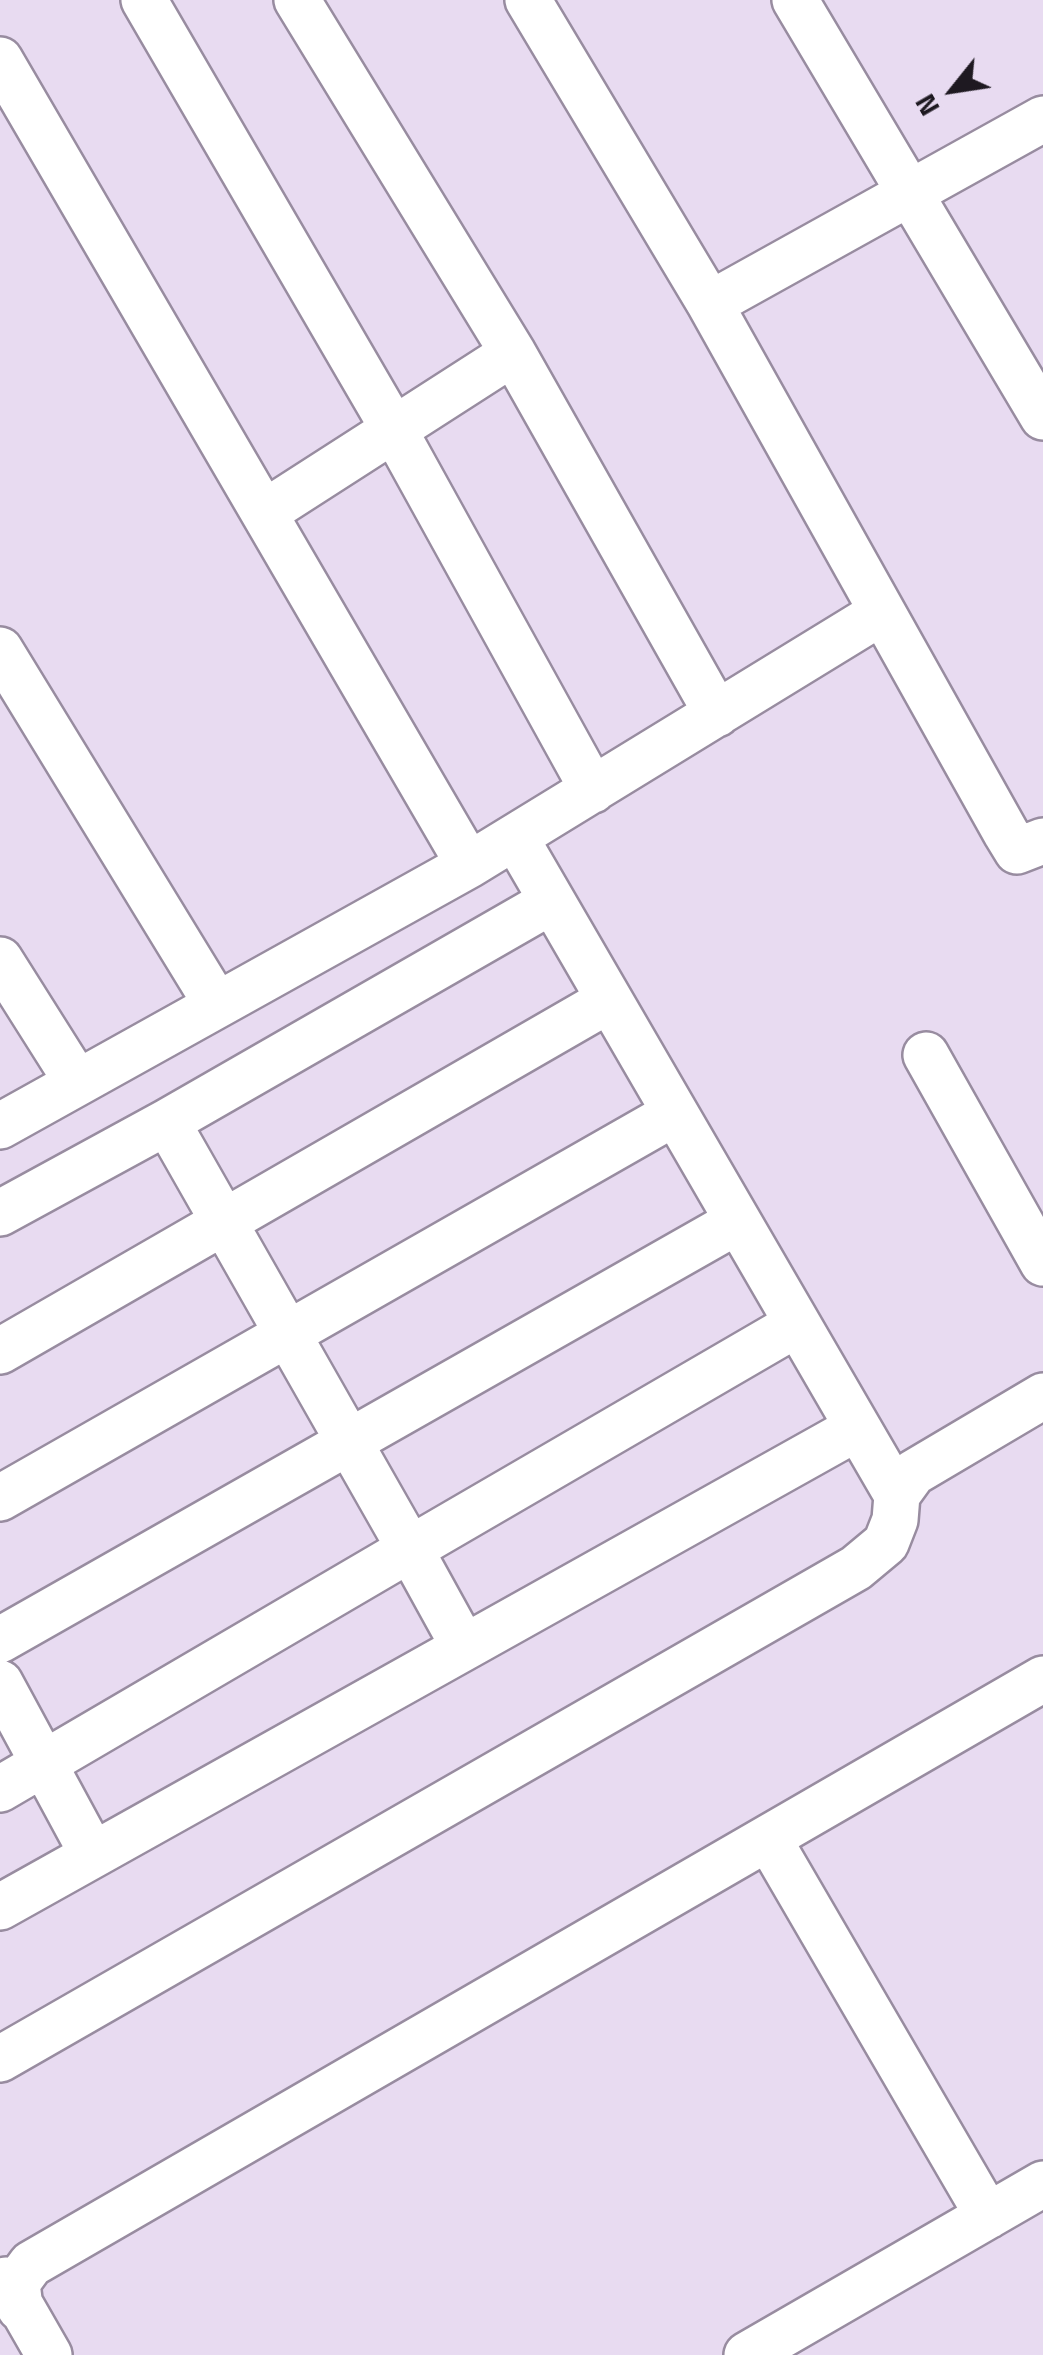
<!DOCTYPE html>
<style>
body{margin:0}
#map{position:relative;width:1043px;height:2355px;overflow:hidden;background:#e8dbf1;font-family:"Titillium Web",sans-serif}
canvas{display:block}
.north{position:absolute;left:903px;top:40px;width:100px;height:100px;-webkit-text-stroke:8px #e8dbf1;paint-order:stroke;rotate:240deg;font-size:28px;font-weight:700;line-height:40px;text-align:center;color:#1e1921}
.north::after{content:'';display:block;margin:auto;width:35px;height:45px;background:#1e1921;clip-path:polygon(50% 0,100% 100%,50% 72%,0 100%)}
</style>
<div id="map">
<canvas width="1043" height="2355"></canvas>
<div class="north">N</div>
</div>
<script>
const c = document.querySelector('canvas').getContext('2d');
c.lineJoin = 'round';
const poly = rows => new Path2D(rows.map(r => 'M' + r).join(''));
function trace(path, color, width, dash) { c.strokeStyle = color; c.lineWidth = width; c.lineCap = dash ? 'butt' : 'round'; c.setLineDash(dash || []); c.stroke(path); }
const minor = poly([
 [144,0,393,428,593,790],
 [297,0,513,353,717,714],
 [528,0,710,304,1006,833,1017,851,1043,841],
 [795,0,1043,417],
 [0,60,469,865],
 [710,304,1043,119],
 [264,513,513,353],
 [0,650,217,1005],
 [515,837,897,1495],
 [0,960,77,1082],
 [926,1055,1043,1263],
 [0,1126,469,865,882,612],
 [0,1213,167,1122],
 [0,1351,609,1000],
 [0,1498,675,1113],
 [0,1640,738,1221],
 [464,1647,410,1549,797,1324],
 [0,1683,93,1855],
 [0,1789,410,1549,167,1122,552,901],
 [768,1838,988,2216],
 [0,1907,857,1428],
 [0,2059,856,1568,886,1543,895,1520,897,1495,913,1473,1043,1396],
 [6,2280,49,2355],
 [20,2308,17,2283,31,2264,1043,1679],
 [747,2355,1043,2184]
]);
trace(minor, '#988ca0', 50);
trace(minor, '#fff', 45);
</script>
